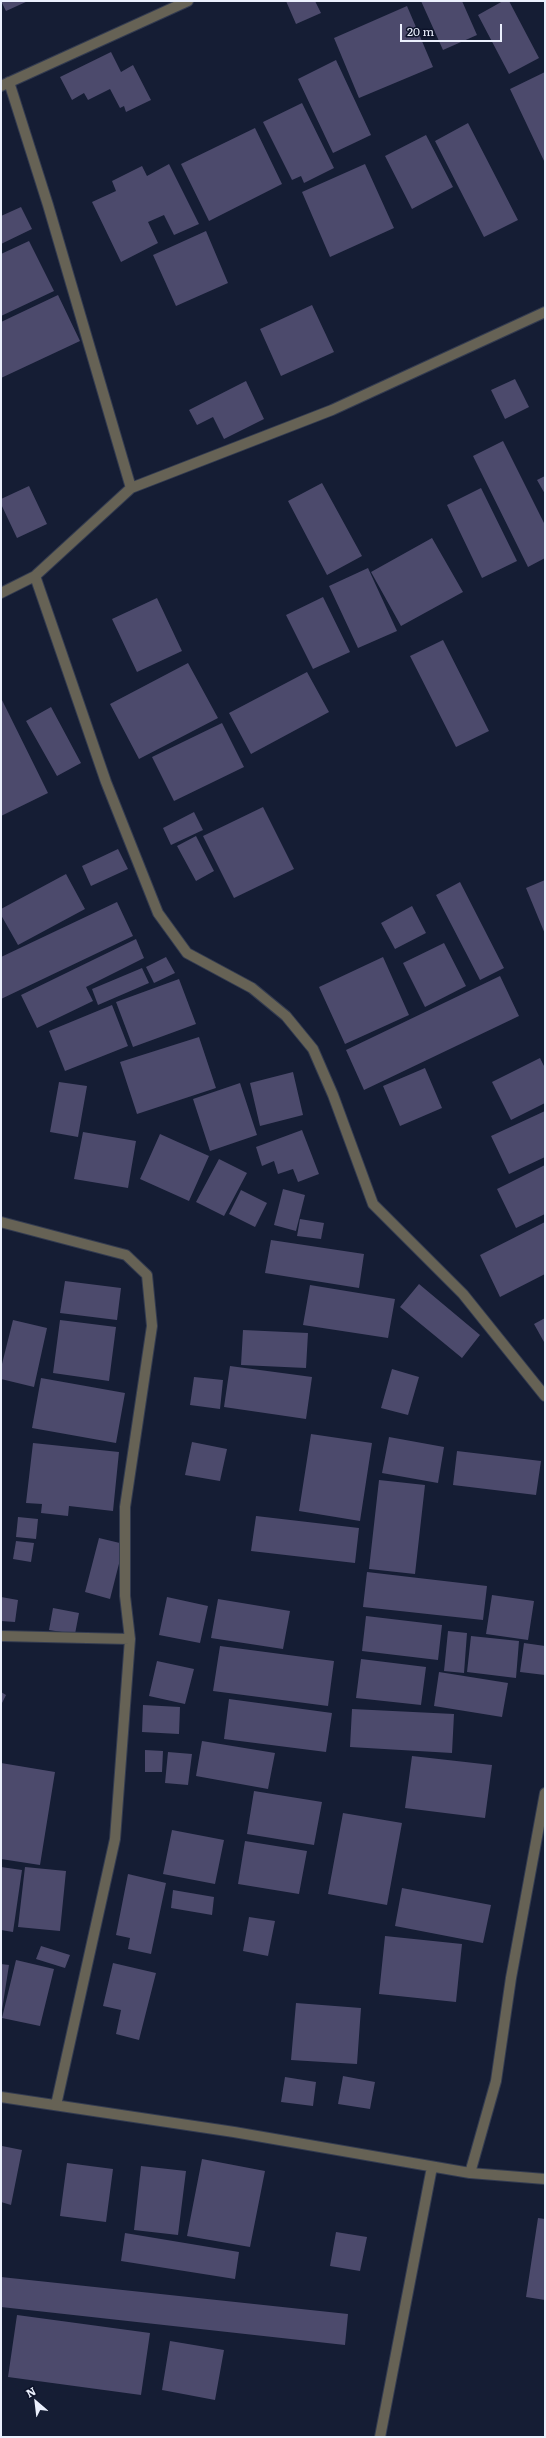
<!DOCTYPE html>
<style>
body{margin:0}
#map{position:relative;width:546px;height:2438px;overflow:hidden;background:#151d34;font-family:Literata,serif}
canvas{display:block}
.frame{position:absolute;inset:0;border:2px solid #ebf0fd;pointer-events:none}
.north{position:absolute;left:16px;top:2382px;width:40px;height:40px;-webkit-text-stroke:3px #0d132a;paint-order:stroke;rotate:332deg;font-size:11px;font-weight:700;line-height:16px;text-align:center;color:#ebf0fd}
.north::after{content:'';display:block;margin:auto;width:14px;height:18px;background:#ebf0fd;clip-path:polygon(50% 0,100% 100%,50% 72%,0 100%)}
.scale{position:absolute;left:400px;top:24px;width:102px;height:18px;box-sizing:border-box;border:2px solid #ebf0fd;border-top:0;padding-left:5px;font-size:12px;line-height:14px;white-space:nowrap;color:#ebf0fd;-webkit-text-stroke:3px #0d132a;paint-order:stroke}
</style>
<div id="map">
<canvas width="546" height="2438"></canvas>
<div class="frame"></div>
<div class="north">N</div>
<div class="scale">20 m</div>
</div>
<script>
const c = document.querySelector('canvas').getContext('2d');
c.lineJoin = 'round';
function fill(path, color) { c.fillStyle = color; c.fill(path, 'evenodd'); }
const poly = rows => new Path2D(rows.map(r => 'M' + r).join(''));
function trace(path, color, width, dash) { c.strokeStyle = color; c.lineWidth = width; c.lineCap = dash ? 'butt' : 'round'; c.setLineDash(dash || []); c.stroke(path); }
fill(poly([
 [1,1,28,1,6,11],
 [286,1,315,1,321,13,296,24],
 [421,1,462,1,477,35,443,50],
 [503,1,509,1,539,58,509,74,478,15],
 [407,6,433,67,359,98,334,38],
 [111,52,121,72,133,65,151,100,126,112,124,106,120,108,110,89,88,100,84,93,72,100,60,77],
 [336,60,371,135,333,153,298,79],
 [545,72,545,163,510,89],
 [302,103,334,168,304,183,301,176,292,180,263,122],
 [468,123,518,220,484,237,435,141],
 [255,128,282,184,209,221,181,164],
 [426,135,453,187,412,209,385,156],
 [169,164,199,224,174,235,164,215,148,222,158,243,121,262,92,202,116,191,112,181,142,166,147,176],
 [365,164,394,228,330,257,302,192],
 [21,207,32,229,1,244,1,216],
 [206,231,228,283,176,306,153,255],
 [29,241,54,291,1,316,1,254],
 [58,295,80,341,1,378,1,322],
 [312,305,334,352,281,376,260,329],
 [515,379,529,407,505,419,491,390],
 [246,381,264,419,224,439,213,417,197,425,189,410],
 [503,441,545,525,545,558,528,567,473,456],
 [545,476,545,494,537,480],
 [322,483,362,556,327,575,288,501],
 [29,486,47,524,17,538,1,504,1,499],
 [481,488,517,561,482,578,447,505],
 [432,538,463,592,401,626,371,572],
 [368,568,397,631,358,648,329,586],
 [323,597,350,652,313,669,286,615],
 [157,598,182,651,137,672,112,619],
 [443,640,489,731,456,747,410,656],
 [188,663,218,718,139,759,110,704],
 [307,672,329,712,251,754,229,713],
 [1,698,48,793,1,816],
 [51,707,81,763,57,776,26,721],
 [222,723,244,767,174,801,152,757],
 [263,807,294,869,234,898,203,836],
 [194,812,203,830,171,845,163,828],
 [196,836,214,871,196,881,177,846],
 [118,849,128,869,91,886,82,866],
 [66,874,85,909,18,945,1,915,1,909],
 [545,880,545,934,526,888],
 [460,882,504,968,480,980,436,895],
 [117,902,133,936,1,999,1,957],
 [412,906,426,933,395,949,381,923],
 [136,939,144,958,86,987,93,1001,37,1028,21,995],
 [444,943,466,986,425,1007,403,963],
 [166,957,175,973,154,983,146,967],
 [383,957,409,1015,345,1044,319,987],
 [142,968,149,983,98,1005,92,989],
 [500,976,519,1016,364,1090,346,1050],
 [179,979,196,1024,133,1047,116,1002],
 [112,1005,128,1046,65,1071,49,1031],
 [199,1037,216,1088,137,1114,120,1062],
 [540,1058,545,1068,545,1103,511,1120,492,1082],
 [425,1068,442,1108,400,1126,383,1086],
 [293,1072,303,1115,260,1126,250,1083],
 [59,1082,87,1086,78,1137,50,1132],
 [240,1083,257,1135,210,1151,193,1099],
 [545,1111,545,1157,509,1174,491,1136],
 [302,1130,319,1174,298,1182,293,1169,278,1174,274,1161,262,1166,256,1147],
 [83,1132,136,1141,128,1188,74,1179],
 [160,1134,209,1156,189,1201,140,1179],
 [219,1159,247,1173,224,1216,196,1202],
 [545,1165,545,1214,516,1228,497,1189],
 [283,1189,305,1195,296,1231,274,1225],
 [241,1190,267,1203,255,1227,229,1214],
 [300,1219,324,1223,321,1239,297,1236],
 [545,1222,545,1274,500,1297,480,1255],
 [271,1240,364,1254,359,1288,265,1273],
 [65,1281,121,1288,117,1320,60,1313],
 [419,1284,480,1335,462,1358,400,1307],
 [310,1285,395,1299,388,1338,303,1325],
 [545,1318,545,1342,544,1342,534,1324],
 [13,1320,47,1328,34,1387,1,1379,1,1368],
 [60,1320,116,1327,109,1381,53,1373],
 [243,1330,308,1333,306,1368,241,1365],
 [230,1366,312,1377,306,1419,224,1407],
 [392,1369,419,1377,408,1415,381,1408],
 [194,1377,223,1380,220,1409,190,1405],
 [41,1378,125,1393,116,1443,32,1428],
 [311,1434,372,1443,360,1521,299,1511],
 [389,1437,444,1447,438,1483,382,1473],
 [192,1442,227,1449,220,1481,185,1475],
 [33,1443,119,1452,113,1511,69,1506,68,1516,41,1513,42,1504,26,1503],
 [457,1451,541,1461,536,1495,453,1485],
 [379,1480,425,1485,415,1574,369,1569],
 [256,1516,359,1528,355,1563,251,1551],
 [18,1517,38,1519,36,1539,16,1537],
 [99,1538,124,1544,110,1599,85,1592],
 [16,1541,34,1543,31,1562,13,1559],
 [367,1572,487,1586,483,1620,363,1607],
 [492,1595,534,1601,528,1640,486,1634],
 [1,1597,18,1600,15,1622,1,1621],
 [167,1597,208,1606,200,1643,159,1635],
 [218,1599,290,1611,283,1649,211,1638],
 [53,1608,79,1613,75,1634,49,1630],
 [366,1616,442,1625,438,1660,362,1651],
 [448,1631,467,1633,464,1673,444,1671],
 [471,1636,519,1641,516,1678,467,1672],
 [524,1643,545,1646,545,1675,520,1672],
 [220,1646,334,1661,328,1706,213,1691],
 [361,1659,426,1667,421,1705,356,1698],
 [157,1661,194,1669,185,1704,149,1696],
 [439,1672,508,1683,502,1717,434,1706],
 [1,1692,6,1695,1,1705],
 [229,1699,332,1713,326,1752,224,1739],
 [143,1705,180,1707,179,1734,142,1732],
 [352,1709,454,1714,452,1753,350,1747],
 [202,1741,275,1753,268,1789,196,1776],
 [145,1750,163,1751,162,1772,145,1772],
 [168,1752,192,1754,188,1785,165,1783],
 [412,1756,492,1765,485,1818,405,1808],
 [1,1763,55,1772,40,1865,1,1859],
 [254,1791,322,1802,314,1845,247,1834],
 [343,1813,402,1823,387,1905,328,1894],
 [172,1830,224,1840,215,1884,163,1874],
 [245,1841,307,1851,299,1894,238,1884],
 [1,1867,22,1870,13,1932,1,1930],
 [25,1867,66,1871,60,1931,18,1927],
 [128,1874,166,1883,151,1954,128,1949,130,1938,116,1935],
 [402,1888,491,1905,483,1943,395,1926],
 [173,1890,214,1897,212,1915,171,1908],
 [249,1917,275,1921,268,1956,243,1951],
 [385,1936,462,1944,456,2002,379,1994],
 [41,1946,70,1955,65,1968,36,1959],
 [16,1960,54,1969,40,2026,2,2018],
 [113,1963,156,1973,139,2040,116,2034,121,2010,103,2006],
 [1,1964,9,1965,2,2010,1,2010],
 [296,2003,361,2008,357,2064,291,2060],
 [343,2076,375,2082,370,2109,338,2104],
 [285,2077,316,2082,313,2106,281,2102],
 [2,2146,22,2150,11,2205,1,2202],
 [202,2159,265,2171,250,2247,187,2236],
 [67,2163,113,2169,106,2222,60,2216],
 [141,2166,186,2171,178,2235,134,2230],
 [538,2218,545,2219,545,2300,526,2297],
 [336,2232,367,2237,360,2271,330,2266],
 [125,2233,239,2252,235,2279,121,2261],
 [1,2277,348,2314,345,2345,1,2307],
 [17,2315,150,2333,141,2395,8,2377],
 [170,2341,224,2350,215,2400,162,2390]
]), '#4c4a6c');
const minor = poly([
 [9,82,48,205,131,488],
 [1,86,188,1],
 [35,576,106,782,158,913,187,953,252,988,286,1016,313,1049,333,1095,373,1204,463,1294,545,1396],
 [1,593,35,576,131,488,332,410,545,312],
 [1,1222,126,1255,147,1275,152,1326,125,1507,125,1596,130,1639,115,1839,56,2105],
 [1,1636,130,1639],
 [1,2097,234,2132,470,2173,545,2179],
 [470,2173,496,2081,511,1978,545,1793],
 [380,2437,432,2167]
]);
trace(minor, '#333b50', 12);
trace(minor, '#666255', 10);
</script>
